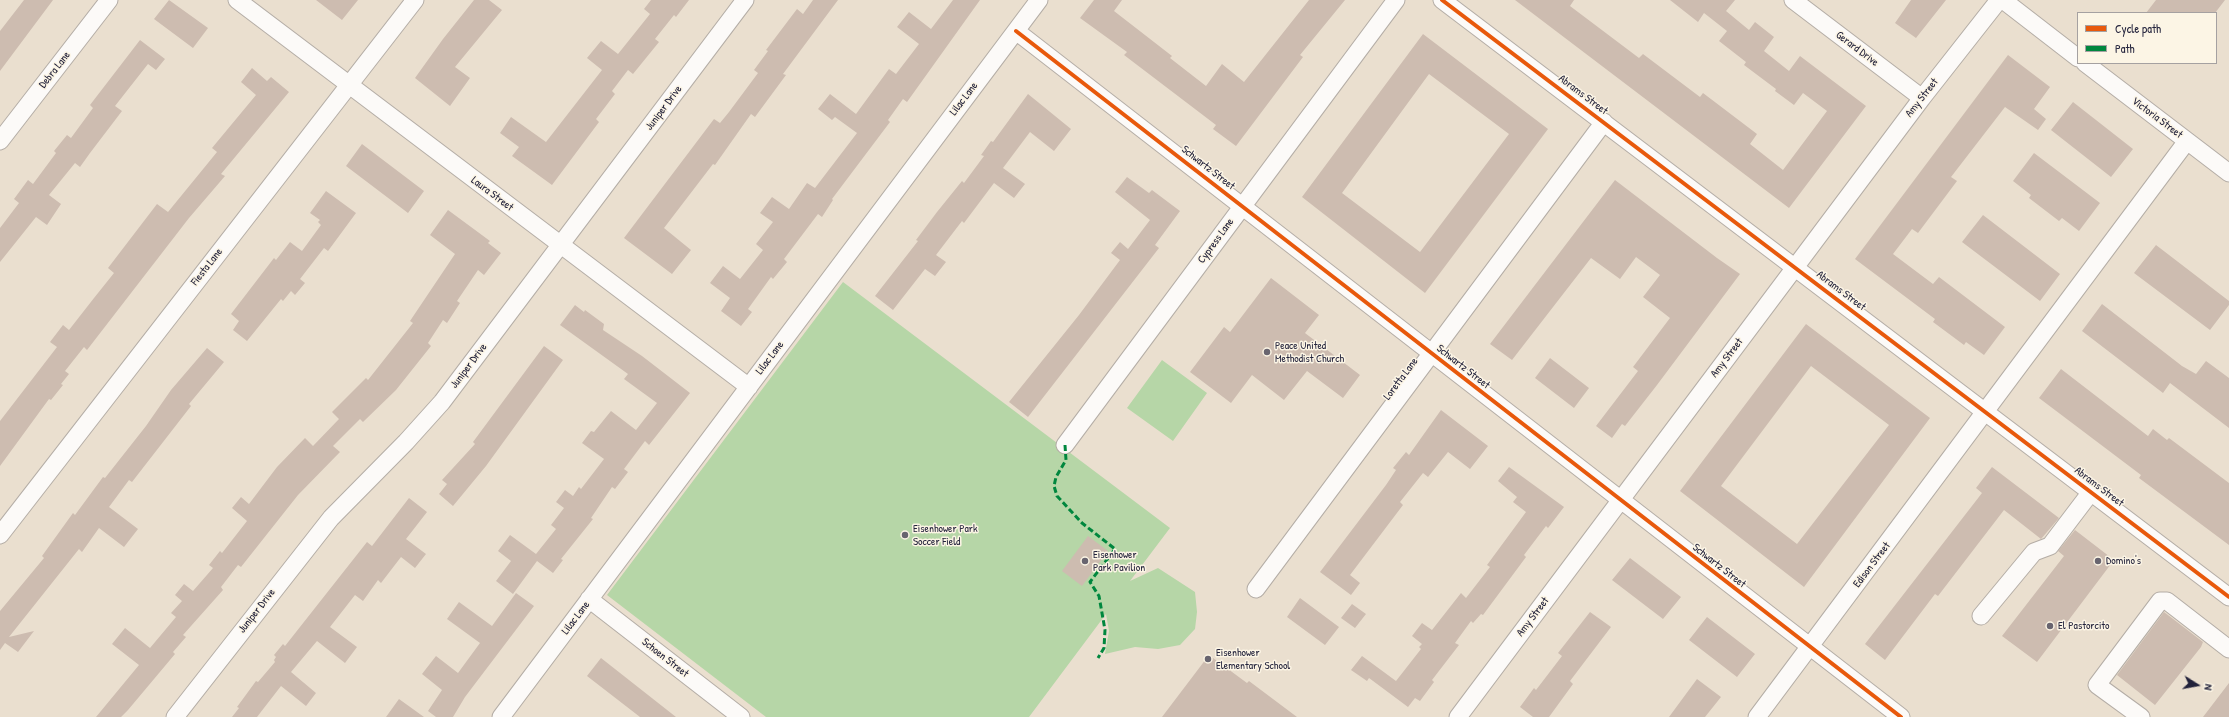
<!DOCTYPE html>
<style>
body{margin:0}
#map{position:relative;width:2229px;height:717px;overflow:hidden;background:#eadfcf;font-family:"Patrick Hand",sans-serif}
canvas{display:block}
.legend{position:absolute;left:2077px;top:12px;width:140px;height:52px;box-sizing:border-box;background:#fcf5e5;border:1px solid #a5a1a1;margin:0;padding:5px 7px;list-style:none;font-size:12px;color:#22223b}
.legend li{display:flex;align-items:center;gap:8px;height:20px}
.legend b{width:20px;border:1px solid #a5a1a1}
.north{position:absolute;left:2177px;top:665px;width:40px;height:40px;-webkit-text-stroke:3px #fcf5e5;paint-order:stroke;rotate:101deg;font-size:11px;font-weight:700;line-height:16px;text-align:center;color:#22223b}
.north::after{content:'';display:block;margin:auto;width:14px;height:18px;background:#22223b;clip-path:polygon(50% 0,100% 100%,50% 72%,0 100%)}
</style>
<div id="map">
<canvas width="2229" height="717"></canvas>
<ul class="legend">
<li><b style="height:5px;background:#e8590c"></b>Cycle path</li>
<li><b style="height:5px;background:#00873e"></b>Path</li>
</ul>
<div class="north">N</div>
</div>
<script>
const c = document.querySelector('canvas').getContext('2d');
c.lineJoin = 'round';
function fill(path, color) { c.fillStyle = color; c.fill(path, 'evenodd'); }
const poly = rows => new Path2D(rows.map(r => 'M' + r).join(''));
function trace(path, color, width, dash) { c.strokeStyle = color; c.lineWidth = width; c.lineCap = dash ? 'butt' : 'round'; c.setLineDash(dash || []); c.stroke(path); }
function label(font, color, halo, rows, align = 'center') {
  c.font = font + ' "Patrick Hand",sans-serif'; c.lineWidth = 3; c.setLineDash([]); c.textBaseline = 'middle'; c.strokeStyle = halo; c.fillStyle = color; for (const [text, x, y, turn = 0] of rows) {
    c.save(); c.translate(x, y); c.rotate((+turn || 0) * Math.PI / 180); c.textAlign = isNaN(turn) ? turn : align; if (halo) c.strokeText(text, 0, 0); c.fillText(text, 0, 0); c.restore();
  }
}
fill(poly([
 [843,282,1170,528,1130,581,1158,568,1195,592,1197,612,1195,629,1180,645,1158,649,1135,647,1105,654,1109,631,1106,614,1029,717,766,717,607,595],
 [1162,360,1207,393,1173,441,1127,408]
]), '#b6d6a7');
fill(poly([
 [24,0,53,0,0,71,0,31],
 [169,0,208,28,193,48,154,19],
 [316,0,358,0,342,20],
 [474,0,489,0,502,10,455,67,470,78,450,106,415,78,443,39],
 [651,0,689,0,676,17,674,15,655,39,659,42,633,74,628,70,612,91,615,94,596,119,599,122,552,185,512,156,519,147,500,133,511,117,546,142,602,70,587,58,601,41,618,54,650,14,644,9],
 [813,0,838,0,783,74,786,75,755,117,751,114,715,165,713,164,664,228,691,250,672,274,624,238,714,119,720,123,729,112,758,73,754,70,768,51,766,50,797,9,803,14],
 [953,0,980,0,907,102,903,99,888,120,890,122,832,199,833,200,822,217,818,214,784,259,787,262,773,279,771,277,748,309,752,312,741,326,721,311,730,298,710,283,723,266,740,279,763,250,756,244,773,222,760,213,772,197,789,209,807,183,815,188,857,133,835,117,832,120,818,109,830,94,856,114,889,69,896,74,919,44,897,27,909,12,931,29],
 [1094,0,1122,0,1114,11,1172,56,1170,58,1206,86,1222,64,1244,82,1309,0,1345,0,1300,55,1303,57,1236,146,1213,129,1216,125,1124,55,1127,52,1080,18],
 [1515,0,1574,0,1570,6,1639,58,1643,54,1700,97,1703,93,1757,134,1750,144,1783,170,1827,111,1803,93,1794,105,1775,91,1776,89,1744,65,1746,62,1719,41,1727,31,1704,13,1698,22,1670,0,1735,0,1726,11,1749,30,1755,22,1774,37,1764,51,1789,71,1800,56,1866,106,1789,208],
 [1911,0,1946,0,1916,38,1895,23],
 [2156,0,2225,0,2215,13,2146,13],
 [1423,34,1548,129,1425,293,1302,197],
 [1429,74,1509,134,1420,252,1342,193],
 [140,40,165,59,156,70,148,64,115,106,122,111,90,153,80,167,75,163,49,195,61,204,47,225,36,217,0,262,0,228,19,203,14,199,28,180,33,184,56,153,54,151,67,135,71,138,93,108,90,105],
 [2008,55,2050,87,2034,109,2046,119,2038,130,2005,107,1951,177,1957,181,1918,233,1912,229,1893,254,1933,284,1939,277,2005,327,1984,355,1966,342,1964,345,1933,322,1935,319,1855,259],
 [252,68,267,81,271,77,289,92,221,174,225,176,189,218,87,350,84,347,65,371,69,374,61,384,63,385,51,400,49,399,0,466,0,421,57,347,50,342,63,325,69,330,94,298,114,273,108,268,157,204,168,212,217,152,212,148,256,95,241,82],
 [1028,94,1071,129,1054,151,1030,132,1003,168,1025,184,1014,198,994,183,964,223,962,221,936,255,946,262,935,276,925,269,893,310,875,296,918,241,916,240,937,212,962,181,964,183,984,156,981,155,991,141,993,142],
 [2073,102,2133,149,2111,177,2051,130],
 [362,144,424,191,408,213,346,166],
 [2034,153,2100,203,2079,231,2062,218,2059,221,2029,198,2031,195,2013,181],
 [1127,177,1149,193,1152,190,1180,211,1155,245,1159,248,1028,417,1009,402,1079,315,1120,260,1111,253,1120,242,1128,249,1150,220,1115,192],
 [1615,180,1717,258,1740,274,1657,385,1625,426,1622,424,1612,438,1596,426,1638,371,1633,367,1670,318,1643,297,1660,275,1636,257,1620,279,1591,258,1512,360,1490,344],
 [326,191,356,213,328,251,324,248,300,279,305,283,295,295,291,291,283,301,281,299,247,341,233,330,239,321,231,314,274,258,276,260,290,242,302,251,321,225,318,222,320,220,310,213],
 [448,210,490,241,488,243,501,253,484,275,478,270,457,301,460,303,447,323,443,320,428,343,431,346,396,390,363,422,360,419,333,446,340,452,298,495,241,567,238,565,221,587,223,590,183,635,186,637,173,652,175,654,128,710,121,717,96,717,139,665,112,644,125,628,150,648,176,617,171,613,182,601,175,595,184,584,193,591,213,568,209,565,220,551,222,553,247,521,232,508,241,497,249,504,277,467,305,438,313,446,339,419,332,412,366,378,368,380,413,323,410,321,455,254,430,235],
 [1983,215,2060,274,2040,301,1962,242],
 [2156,245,2229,301,2229,305,2210,330,2134,273],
 [1271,278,1319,315,1305,333,1360,375,1343,398,1307,371,1284,400,1252,375,1231,403,1190,372,1224,327,1230,332],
 [2102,304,2182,366,2196,374,2206,361,2229,378,2229,428,2170,383,2163,393,2082,331],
 [575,305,584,312,585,310,604,324,603,330,642,356,690,393,649,445,645,441,624,469,628,472,615,489,612,487,591,518,593,519,561,559,563,560,553,573,537,561,513,594,496,581,511,561,498,551,510,535,536,554,556,529,551,525,564,508,556,502,565,490,573,496,579,487,581,489,604,459,582,443,591,431,594,432,611,411,636,430,657,403,624,379,628,374,560,325],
 [1806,324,1930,418,1804,587,1680,491],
 [1811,366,1889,425,1797,544,1721,486],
 [544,346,563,360,486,466,453,506,439,494,447,484,442,480,475,444,473,442],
 [207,348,224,362,189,404,191,406,132,482,129,480,109,507,138,529,124,547,99,528,82,552,79,549,9,637,34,631,18,652,5,643,0,650,0,611,44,558,42,556,73,513,75,515,103,477,105,478,146,426,171,390],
 [1550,358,1589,388,1574,408,1535,378],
 [2061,369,2148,436,2153,429,2167,440,2169,438,2229,483,2229,545,2139,478,2141,475,2039,398],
 [1441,410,1488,446,1470,469,1448,452,1428,477,1423,473,1400,502,1403,505,1350,575,1360,583,1351,595,1320,572,1386,485,1396,470,1393,468,1406,452,1409,455],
 [1509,467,1564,507,1548,528,1546,526,1524,555,1526,557,1483,615,1481,614,1473,623,1471,621,1455,643,1459,645,1432,680,1434,682,1420,701,1415,698,1408,707,1369,678,1367,681,1351,670,1362,656,1396,681,1421,649,1419,647,1422,644,1412,636,1422,623,1432,630,1461,593,1466,598,1490,567,1487,565,1526,512,1513,502,1517,497,1498,481],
 [1992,467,2059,518,2041,539,2004,510,1938,596,1935,594,1885,660,1865,644,1982,493,1976,488],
 [409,498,427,512,406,539,426,554,415,568,401,557,381,583,378,580,363,601,355,595,330,627,357,647,345,663,317,641,291,672,316,693,306,706,281,686,257,717,232,717,239,708,237,707,256,681,258,682,275,662,274,660,276,657,274,655,283,644,285,646,367,542,372,546],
 [2075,530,2114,560,2037,662,2002,636,2064,556,2058,551],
 [1088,536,1108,551,1082,586,1062,571],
 [1630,558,1681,597,1663,619,1612,580],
 [516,593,534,606,465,697,453,717,436,717,428,711,442,690,422,674,436,656,458,673,480,643,447,619,459,602,492,626],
 [1300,598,1339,627,1325,645,1287,617],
 [1352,604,1366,614,1355,628,1341,618],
 [1590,612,1611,627,1570,681,1573,684,1549,717,1533,717,1520,707,1534,688,1536,690,1562,656,1558,653],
 [2164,612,2203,642,2201,647,2155,705,2117,675],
 [1707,617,1755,654,1737,677,1689,640],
 [1209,655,1247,683,1249,681,1297,717,1162,717],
 [601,658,676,717,640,717,587,676],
 [1697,679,1721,697,1705,717,1669,717],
 [2229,683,2229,717,2203,717],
 [399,699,424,717,386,717]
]), '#cdbcb0');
const minor = poly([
 [237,0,749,387],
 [1442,0,2229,597],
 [1793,0,1922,98],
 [2003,0,2078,58],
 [1016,31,1901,717],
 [2085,63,2229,173],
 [0,141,109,0],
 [1065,445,1396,0],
 [0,535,415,0],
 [1256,589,1604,122],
 [589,599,741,717],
 [1981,616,2034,552,2050,546,2091,492],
 [175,717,331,518,406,442,442,402,745,0],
 [501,717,1039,0],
 [1458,717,1922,98,1999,0],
 [1757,717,2187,141],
 [2141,717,2097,685,2160,601,2167,601,2229,649]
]);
trace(minor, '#b4ada6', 19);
trace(minor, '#fcfaf8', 17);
trace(poly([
 [1065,445,1066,460,1056,477,1054,486,1057,496,1082,523,1115,549,1090,582,1099,596,1105,630,1104,648,1098,658]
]), '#00873e', 3, [6, 3]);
trace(poly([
 [1442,0,2229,597],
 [1016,31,1901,717]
]), '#e8590c', 4);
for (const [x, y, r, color] of [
 [1267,352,4,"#68646f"],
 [905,535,4,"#68646f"],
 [1085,561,4,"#68646f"],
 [2098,561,4,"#68646f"],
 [2050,626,4,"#68646f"],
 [1208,659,4,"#68646f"]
]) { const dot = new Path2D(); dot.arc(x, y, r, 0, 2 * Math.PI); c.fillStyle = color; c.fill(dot); trace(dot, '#fcf5e5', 1.5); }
label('11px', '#22223b', '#fcf5e5', [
 ["Gerard Drive",1857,49,37],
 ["Debra Lane",55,70,-52],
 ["Abrams Street",1583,95,37],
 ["Amy Street",1922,98,-52],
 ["Lilac Lane",964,99,-53],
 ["Juniper Drive",664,108,-53],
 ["Victoria Street",2157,118,37],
 ["Schwartz Street",1208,168,38],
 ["Laura Street",492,194,37],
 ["Cypress Lane",1216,241,-54],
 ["Fiesta Lane",207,267,-52],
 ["Abrams Street",1841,291,37],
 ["Lilac Lane",770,358,-53],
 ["Amy Street",1727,358,-53],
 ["Juniper Drive",469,366,-53],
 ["Schwartz Street",1463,367,38],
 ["Loretta Lane",1401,379,-53],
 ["Abrams Street",2099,487,37],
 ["Edison Street",1872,565,-53],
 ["Schwartz Street",1719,566,38],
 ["Juniper Drive",257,611,-52],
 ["Amy Street",1533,617,-53],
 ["Lilac Lane",576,618,-53],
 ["Schoen Street",665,658,38]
]);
label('11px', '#22223b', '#fcf5e5', [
 ["Peace United",1275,346],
 ["Methodist Church",1275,359],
 ["Eisenhower Park",913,529],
 ["Soccer Field",913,542],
 ["Eisenhower",1093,555],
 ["Park Pavilion",1093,568],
 ["Domino's",2106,561],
 ["El Pastorcito",2058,626],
 ["Eisenhower",1216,653],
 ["Elementary School",1216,666]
], 'left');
</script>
